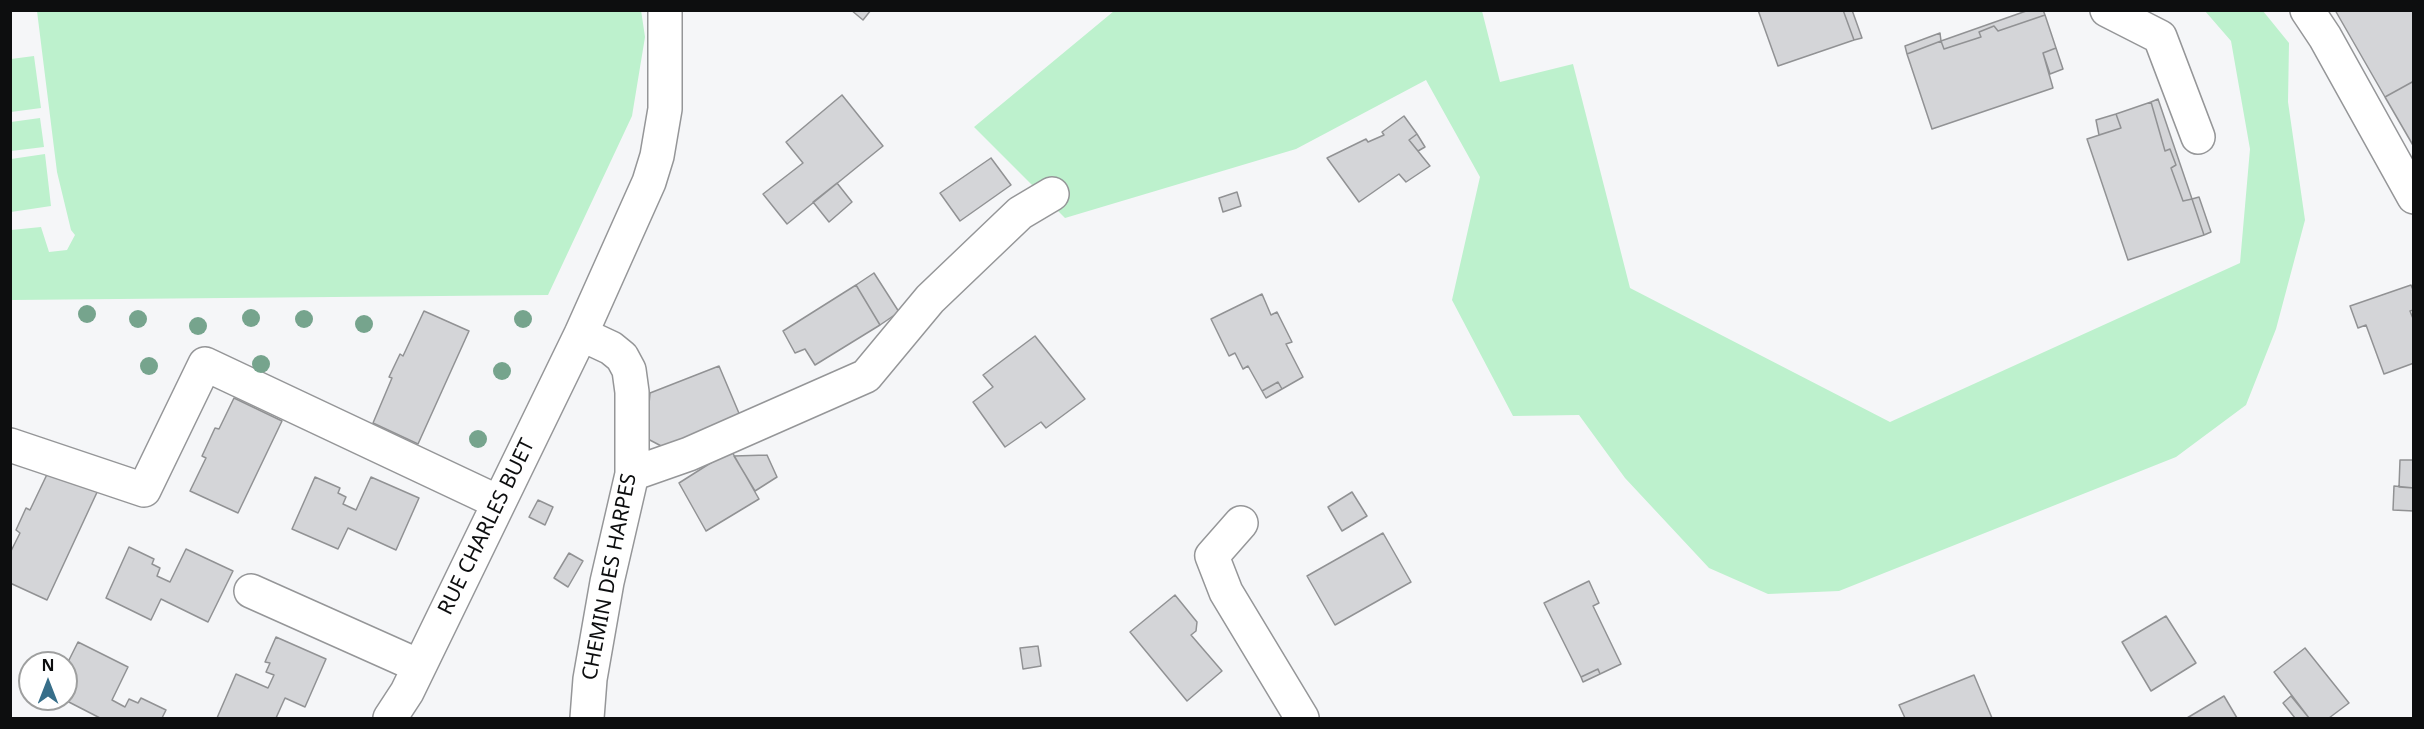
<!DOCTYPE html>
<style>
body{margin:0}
#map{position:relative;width:2424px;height:729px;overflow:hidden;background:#f5f6f8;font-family:"Noto Sans",sans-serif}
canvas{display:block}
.frame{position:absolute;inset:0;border:12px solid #0d0e0f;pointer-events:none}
.north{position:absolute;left:18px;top:651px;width:60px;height:60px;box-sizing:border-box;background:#fff;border:2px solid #9e9f9f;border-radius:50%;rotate:0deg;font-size:16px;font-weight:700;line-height:24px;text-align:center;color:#0d0e0f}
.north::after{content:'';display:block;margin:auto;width:21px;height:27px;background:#376e89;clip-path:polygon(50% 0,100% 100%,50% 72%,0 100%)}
</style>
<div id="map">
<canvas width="2424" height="729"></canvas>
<div class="frame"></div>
<div class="north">N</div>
</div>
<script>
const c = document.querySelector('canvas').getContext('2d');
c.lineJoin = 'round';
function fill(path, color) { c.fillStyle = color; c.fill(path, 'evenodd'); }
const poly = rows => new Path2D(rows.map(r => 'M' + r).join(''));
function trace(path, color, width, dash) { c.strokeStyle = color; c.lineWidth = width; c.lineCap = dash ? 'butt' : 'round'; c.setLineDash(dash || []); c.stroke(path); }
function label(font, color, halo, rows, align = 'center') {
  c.font = font + ' "Noto Sans",sans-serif'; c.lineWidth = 6; c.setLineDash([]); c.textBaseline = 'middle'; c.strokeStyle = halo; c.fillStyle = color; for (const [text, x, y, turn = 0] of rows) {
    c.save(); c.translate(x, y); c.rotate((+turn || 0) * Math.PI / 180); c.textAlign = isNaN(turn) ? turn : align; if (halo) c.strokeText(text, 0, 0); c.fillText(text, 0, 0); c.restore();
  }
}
fill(poly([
 [37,11,641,10,645,37,632,116,548,295,11,300,11,230,41,227,49,252,67,250,75,235,71,230,57,172],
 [1114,11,1482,11,1500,82,1573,64,1630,288,1890,422,2240,263,2250,149,2231,41,2205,11,2263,11,2289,43,2288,102,2305,220,2276,329,2246,405,2176,457,1839,591,1768,594,1709,568,1625,478,1579,415,1513,416,1452,300,1480,177,1426,80,1296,149,1065,218,974,127],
 [34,56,41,108,11,112,11,59],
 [40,118,44,147,11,151,11,122],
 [45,154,51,206,11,212,11,159]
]), '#bdf1cd');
const building = poly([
 [851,10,871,10,863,20,851,10],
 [1758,10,1843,10,1854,40,1778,66,1758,10],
 [1843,10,1852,10,1862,38,1854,40,1843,10],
 [2029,10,2043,10,2045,15,1998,31,1994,26,1979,32,1981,37,1944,49,1941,41,2029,10],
 [2335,10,2414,10,2414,81,2385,97,2335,10],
 [2045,15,2056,48,2043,53,2053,88,1932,129,1907,54,1941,41,1944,49,1981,37,1979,32,1994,26,1998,31,2045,15],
 [1940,33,1941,41,1907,54,1905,46,1940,33],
 [2056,48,2063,69,2050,74,2043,53,2056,48],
 [2414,81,2414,147,2385,97,2414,81],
 [842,95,883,146,787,224,763,194,803,163,786,142,842,95],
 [2158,99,2192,199,2183,201,2171,168,2176,165,2170,149,2165,151,2151,102,2158,99],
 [2151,102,2165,151,2170,149,2176,165,2171,168,2183,201,2192,199,2204,235,2128,260,2087,139,2121,128,2116,114,2151,102],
 [2116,114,2121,128,2099,135,2096,120,2116,114],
 [1404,116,1417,134,1409,140,1430,166,1406,182,1399,174,1359,202,1327,158,1366,139,1368,142,1384,135,1382,132,1404,116],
 [1417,134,1425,147,1418,151,1409,140,1417,134],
 [991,158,1011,185,960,221,940,193,991,158],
 [837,183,852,202,829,222,813,202,837,183],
 [1237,192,1241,206,1223,212,1219,198,1237,192],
 [2199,197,2211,232,2204,235,2192,199,2199,197],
 [874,273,899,312,880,325,856,285,874,273],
 [856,285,880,325,815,365,805,349,795,353,783,331,856,285],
 [2411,285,2414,292,2414,310,2410,311,2414,321,2414,363,2384,374,2366,325,2358,328,2350,306,2411,285],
 [1262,294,1271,315,1277,312,1292,342,1286,344,1303,377,1282,389,1278,382,1262,391,1248,366,1243,369,1235,353,1229,356,1211,319,1262,294],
 [424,311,469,331,418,444,373,423,392,378,389,377,400,354,403,356,424,311],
 [1035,336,1085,399,1046,428,1041,422,1005,447,973,402,993,387,983,375,1035,336],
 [719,366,741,418,665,448,646,438,650,393,719,366],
 [1278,382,1282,389,1266,398,1262,391,1278,382],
 [234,398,282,421,238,513,190,491,206,458,202,456,215,428,219,429,234,398],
 [731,450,759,499,706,531,679,483,731,450],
 [767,455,777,477,755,491,734,456,767,455],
 [2400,460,2414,460,2414,488,2399,487,2400,460],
 [51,466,99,488,47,600,10,583,10,553,20,533,16,530,26,508,30,510,51,466],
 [315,477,340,488,338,493,346,497,343,504,356,510,371,477,419,498,396,550,348,528,338,549,292,529,315,477],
 [2394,486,2414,488,2414,511,2393,510,2394,486],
 [1352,492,1367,516,1342,531,1328,507,1352,492],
 [538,500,553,507,545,525,529,517,538,500],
 [1383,533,1411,582,1335,625,1307,576,1383,533],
 [129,547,154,559,152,564,160,568,157,576,170,582,186,549,233,571,208,622,161,599,151,620,106,598,129,547],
 [569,553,583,561,568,587,554,578,569,553],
 [1589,581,1599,603,1593,606,1621,664,1600,674,1598,669,1581,677,1544,603,1589,581],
 [1175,595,1197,622,1196,631,1191,635,1222,671,1187,701,1130,632,1175,595],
 [2166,616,2196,663,2151,691,2122,642,2166,616],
 [276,637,326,659,305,707,285,698,276,718,217,718,236,674,268,688,274,675,266,672,270,663,265,662,276,637],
 [78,642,128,667,112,700,125,707,129,699,138,703,141,698,166,710,162,718,100,718,63,699,66,699,66,666,78,642],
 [1038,646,1041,666,1023,669,1020,648,1038,646],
 [2305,648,2349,703,2329,718,2309,718,2274,672,2305,648],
 [1598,669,1600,674,1583,682,1581,677,1598,669],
 [1974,675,1992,718,1905,718,1899,705,1974,675],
 [2224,696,2237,718,2187,718,2224,696],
 [2291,696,2309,718,2295,718,2283,703,2291,696]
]);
fill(building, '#d4d5d8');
trace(building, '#919294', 1.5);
const minor = poly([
 [2107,10,2160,37,2198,137],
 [2307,10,2325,37,2414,197],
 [581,334,611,348,622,357,629,370,632,392,632,474,607,582,590,679,587,718],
 [10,445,144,490,205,364,498,502],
 [632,474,689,454,866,376,930,299,1020,213,1052,194],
 [1241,523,1212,556,1226,592,1302,718],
 [251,591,419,666],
 [390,718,407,692,581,334,649,182,657,156,665,109,665,10]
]);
trace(minor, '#959698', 36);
trace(minor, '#fff', 33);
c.fillStyle = '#76a48d';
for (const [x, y] of [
 [87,314],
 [251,318],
 [138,319],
 [304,319],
 [523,319],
 [364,324],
 [198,326],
 [261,364],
 [149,366],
 [502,371],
 [478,439]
]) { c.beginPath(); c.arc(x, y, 9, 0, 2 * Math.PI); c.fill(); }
label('21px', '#0d0e0f', '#fff', [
 ["RUE CHARLES BUET",487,527,-64],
 ["CHEMIN DES HARPES",610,577,-79]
]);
</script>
